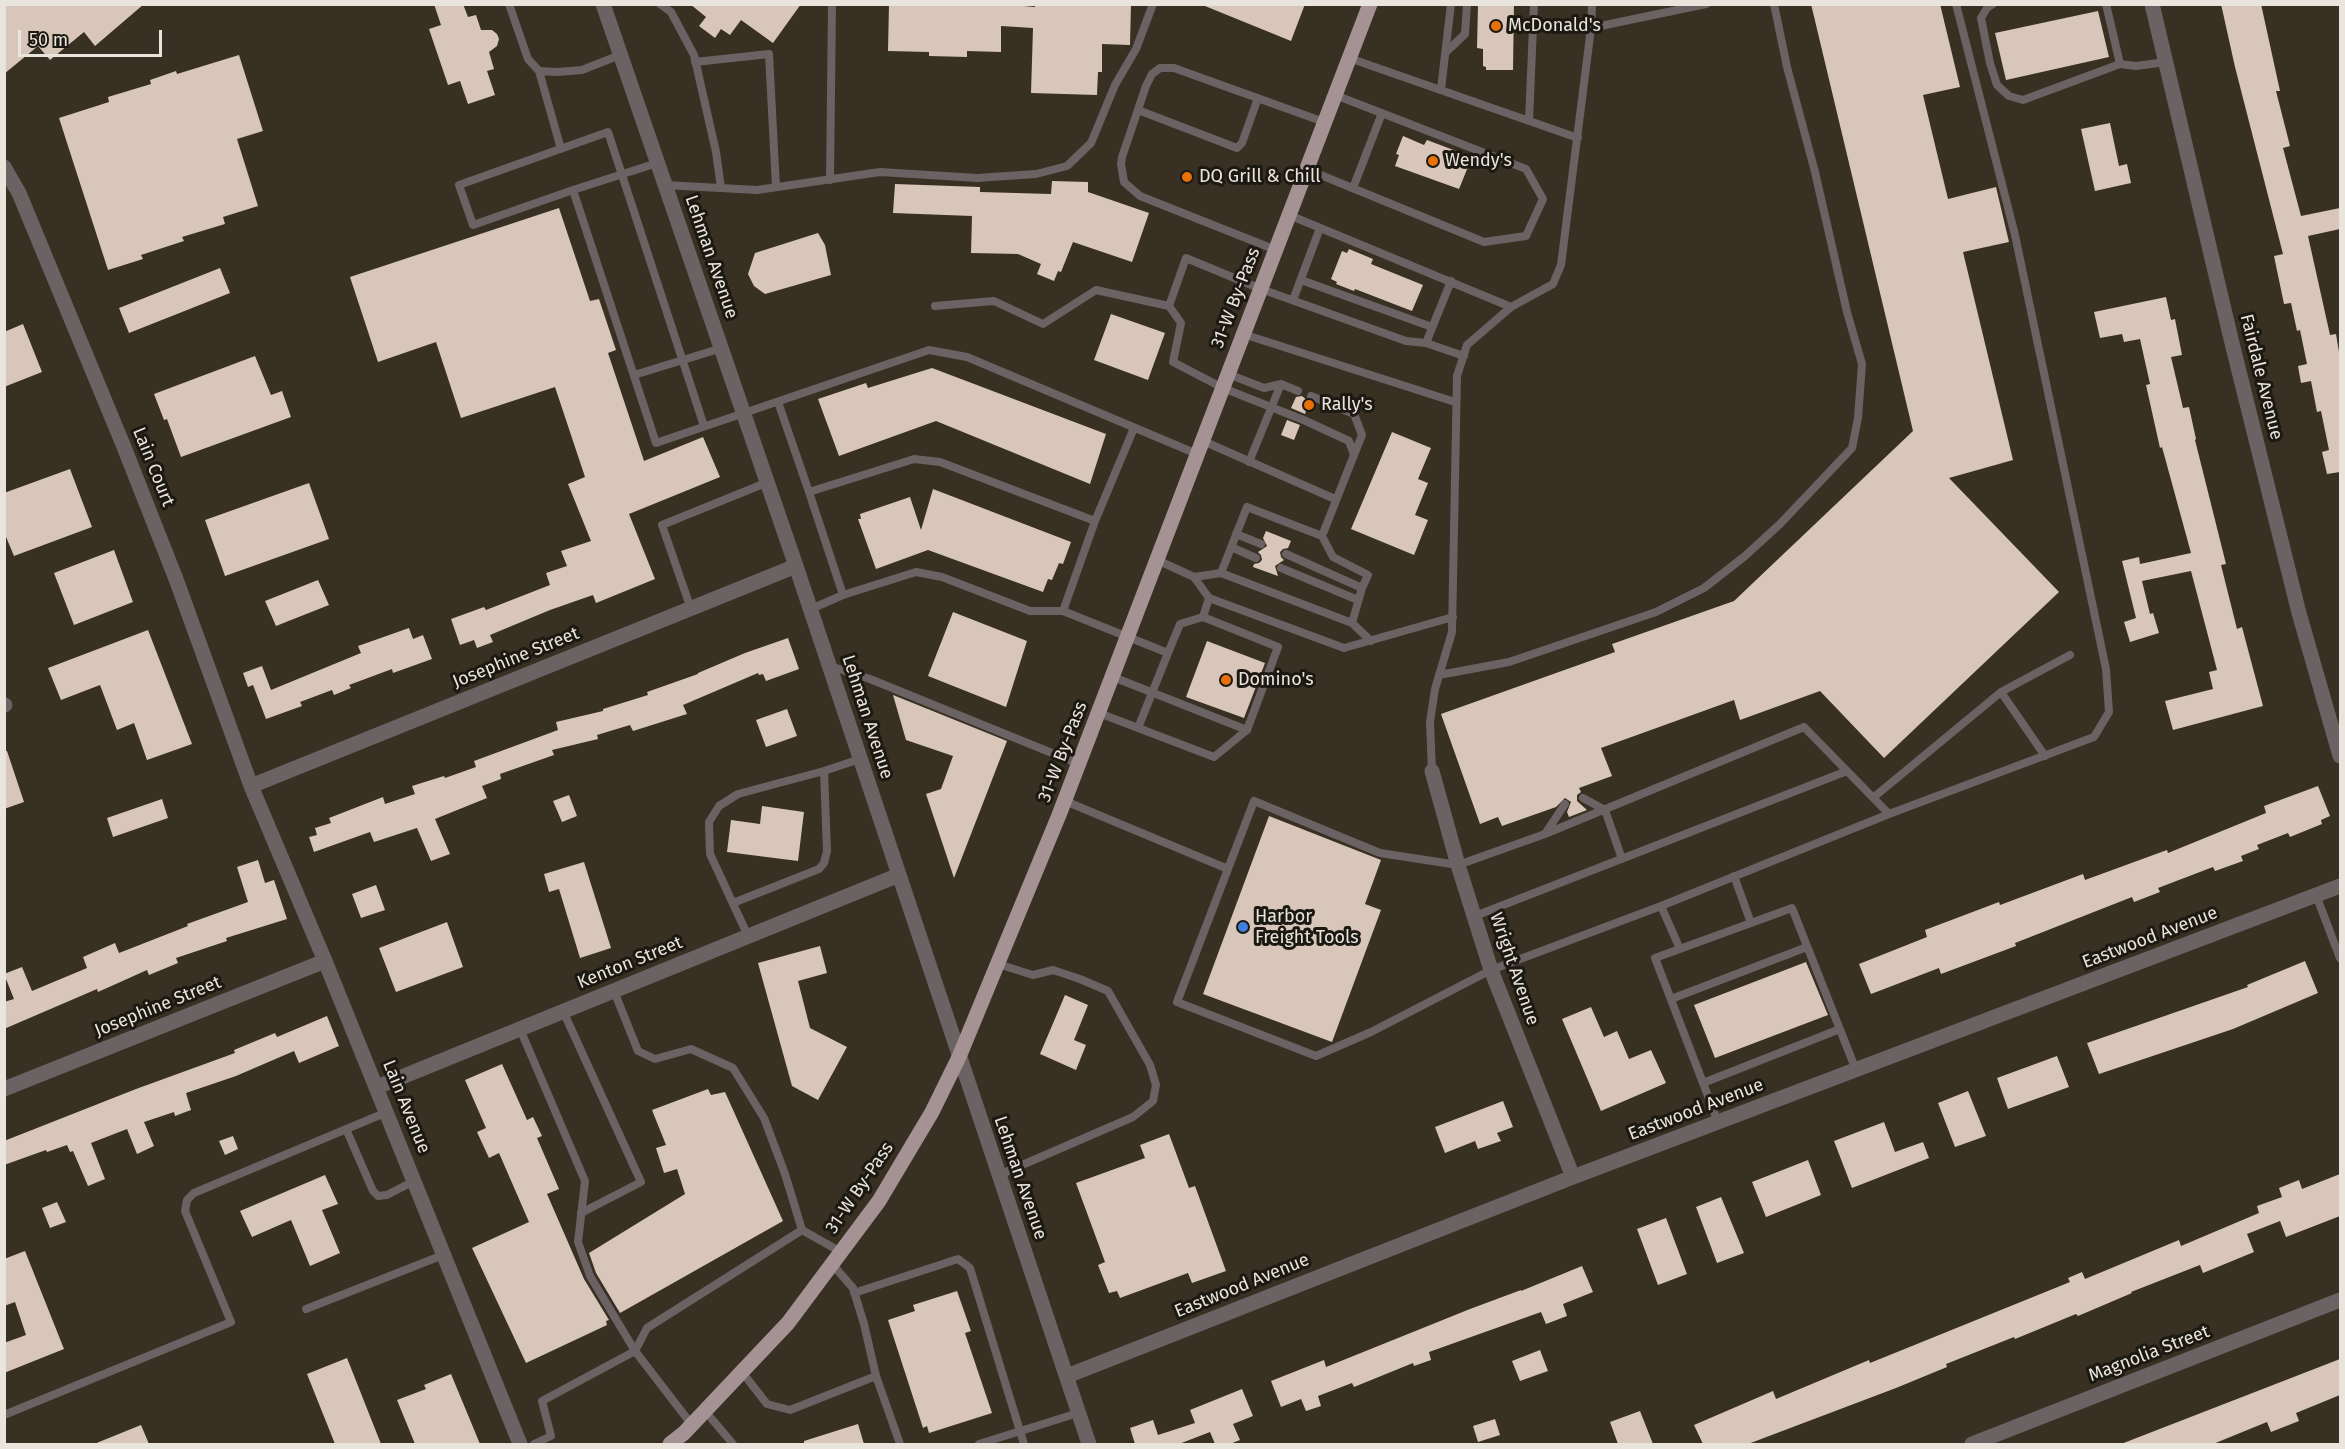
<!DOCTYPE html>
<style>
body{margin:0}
#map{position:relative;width:2345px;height:1449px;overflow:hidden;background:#383022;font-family:"Fira Sans",sans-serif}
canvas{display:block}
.frame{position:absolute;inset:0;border:6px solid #eae5dc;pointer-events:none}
.scale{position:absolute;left:18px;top:30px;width:144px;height:27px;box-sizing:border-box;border:3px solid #eae5dc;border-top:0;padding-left:8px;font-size:18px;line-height:21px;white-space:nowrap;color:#eae5dc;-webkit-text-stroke:4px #1c1912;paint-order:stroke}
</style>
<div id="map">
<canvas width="2345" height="1449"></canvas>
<div class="frame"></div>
<div class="scale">50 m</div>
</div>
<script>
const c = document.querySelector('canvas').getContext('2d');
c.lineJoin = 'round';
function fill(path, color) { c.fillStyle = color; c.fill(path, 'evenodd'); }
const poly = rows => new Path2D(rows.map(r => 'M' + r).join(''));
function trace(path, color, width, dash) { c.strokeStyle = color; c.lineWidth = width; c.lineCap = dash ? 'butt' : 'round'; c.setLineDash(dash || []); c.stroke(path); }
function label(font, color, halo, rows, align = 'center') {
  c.font = font + ' "Fira Sans",sans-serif'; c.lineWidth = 6; c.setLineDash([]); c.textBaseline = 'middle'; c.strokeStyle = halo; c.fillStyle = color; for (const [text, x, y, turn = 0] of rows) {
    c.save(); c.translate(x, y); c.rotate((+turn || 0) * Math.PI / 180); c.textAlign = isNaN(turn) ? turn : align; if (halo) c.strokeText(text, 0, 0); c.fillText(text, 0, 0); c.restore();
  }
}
fill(poly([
 [4,4,144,4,95,46,84,32,50,60,38,46,4,74],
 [434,4,463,4,468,17,476,15,481,30,492,30,497,34,499,39,497,46,489,52,494,69,487,71,495,95,468,104,460,81,448,85,429,29,441,25],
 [690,4,801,4,773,43,741,20,730,35,721,29,715,38,699,26,706,17],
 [889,4,1001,4,1035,7,1035,4,1131,4,1130,45,1102,44,1102,72,1098,72,1097,95,1031,93,1033,28,1001,26,1001,52,967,51,967,57,929,56,929,52,888,51],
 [1200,4,1305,4,1291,41],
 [1478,4,1514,4,1513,70,1486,70,1486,67,1483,66,1483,49,1477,48],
 [1811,4,1940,4,1960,87,1923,95,1948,199,1996,187,2009,242,1963,252,2013,460,1949,478,2059,592,1884,758,1820,691,1740,720,1734,700,1601,748,1612,776,1579,788,1581,792,1577,795,1577,801,1587,810,1569,817,1567,812,1571,802,1565,798,1556,807,1502,826,1498,817,1480,824,1441,714,1615,652,1612,644,1734,601,1913,431],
 [2221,4,2261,4,2280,91,2276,91,2290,146,2283,148,2301,216,2340,208,2340,229,2308,236,2330,335,2336,334,2340,358,2340,472,2327,474,2322,452,2329,450,2321,411,2317,412,2311,381,2301,383,2298,366,2307,364,2300,330,2297,331,2291,303,2284,304,2274,256,2283,254,2235,67],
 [2098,11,2109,57,2006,80,1995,33],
 [239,55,263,131,237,139,258,206,223,217,225,224,182,237,184,241,141,255,143,259,108,270,59,118,109,102,108,97,151,84,150,80,176,71,177,74],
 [2110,123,2119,166,2127,164,2131,183,2095,191,2081,129],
 [1403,136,1424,145,1427,140,1472,157,1459,189,1395,166,1399,155,1396,154],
 [1052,181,1088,182,1088,192,1149,213,1132,262,1073,242,1061,272,1058,271,1054,281,1037,274,1041,264,1018,254,971,253,972,216,893,213,895,184,980,187,980,192,1051,194],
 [559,208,590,301,599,299,616,350,608,353,644,461,703,437,720,477,629,514,655,579,596,603,593,595,550,610,490,635,493,642,477,648,474,640,460,645,451,619,484,607,486,610,550,585,546,573,567,566,561,551,591,541,568,484,585,477,555,387,461,418,436,342,378,362,350,277],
 [818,233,825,245,831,275,765,294,754,286,748,274,755,253],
 [1349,249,1373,259,1371,264,1423,285,1412,311,1355,289,1354,291,1336,284,1337,282,1331,279,1342,251,1347,253],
 [220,268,230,293,129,333,119,308],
 [2166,297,2171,320,2175,319,2182,355,2171,357,2183,408,2189,407,2196,439,2195,440,2226,564,2221,565,2237,629,2242,627,2263,706,2173,730,2165,701,2213,689,2209,672,2217,670,2191,571,2142,581,2150,614,2153,613,2159,633,2130,642,2124,622,2136,618,2122,561,2139,557,2140,564,2191,553,2162,447,2160,448,2146,385,2150,384,2140,339,2124,342,2122,334,2100,338,2094,312],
 [1111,314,1165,333,1148,380,1094,360],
 [23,324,42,372,4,387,4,332],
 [255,356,271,395,282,391,291,417,181,457,167,419,164,420,154,394],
 [932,368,1106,434,1090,484,936,421,839,456,818,399,866,383,868,388],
 [1302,396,1309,402,1305,414,1291,408,1296,397],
 [1287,420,1300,425,1294,440,1281,435],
 [1392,432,1431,448,1418,479,1428,483,1415,515,1428,520,1414,555,1351,529],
 [70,469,92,527,14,556,4,532,4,493],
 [309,483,329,539,225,576,205,520],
 [933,489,1071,542,1063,564,1059,563,1052,580,1048,579,1043,592,928,550,876,569,858,519,861,519,860,514,910,497,921,530],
 [1266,531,1291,541,1288,548,1283,549,1280,552,1281,557,1284,560,1275,566,1278,576,1253,567,1254,564,1259,563,1262,560,1261,555,1258,552,1267,546,1263,538],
 [114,550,133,602,74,625,54,573],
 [318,580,329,605,276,626,265,601],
 [953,612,1027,641,1006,707,928,676],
 [409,628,413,639,423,635,432,659,393,673,392,669,349,685,351,688,334,695,332,690,300,702,302,706,266,719,253,685,248,687,243,673,262,666,271,690,361,653,358,646],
 [148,630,192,744,147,760,134,723,117,730,100,685,61,700,48,668],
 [788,638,799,669,766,681,763,674,759,675,758,673,683,705,687,714,633,731,630,725,597,735,598,739,552,750,554,755,500,774,501,779,482,786,487,798,435,819,450,854,431,861,417,828,374,842,370,832,314,852,309,837,317,835,315,828,331,823,329,818,383,797,385,804,415,794,412,786,444,776,445,778,476,767,474,761,558,730,556,722,603,711,603,709,648,695,647,692,698,674,698,673,745,653],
 [1207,641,1265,663,1244,718,1186,697],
 [893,695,1007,741,954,878,926,794,941,789,953,756,906,740],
 [787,709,797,736,766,747,756,720],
 [4,751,7,751,24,802,4,809],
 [2318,786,2330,816,2321,820,2322,824,2290,837,2288,833,2257,845,2259,849,2241,856,2243,861,2215,871,2213,867,2158,888,2160,892,2134,902,2132,897,2015,943,2016,946,1941,974,1939,968,1871,994,1859,964,1927,937,1925,930,1999,902,2000,905,2083,874,2085,880,2167,850,2168,853,2266,813,2264,806],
 [569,795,577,816,562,822,553,801],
 [162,799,168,818,113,837,107,818],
 [762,806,804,812,798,861,727,852,731,820,760,824],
 [1269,816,1381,860,1365,904,1381,910,1332,1042,1203,994],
 [258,860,265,883,274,880,287,919,226,938,227,941,176,958,178,963,149,975,147,970,98,992,97,989,4,1029,4,1002,14,999,4,974,22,967,32,991,87,968,83,957,115,943,119,953,188,926,187,924,248,902,237,867],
 [584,862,611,948,580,958,559,889,549,892,544,874],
 [376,885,385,910,361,918,352,894],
 [447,922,463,967,396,992,379,948],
 [820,946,827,973,798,981,810,1028,847,1047,818,1100,792,1086,758,963],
 [2305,961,2318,993,2233,1029,2099,1074,2087,1043,2248,987,2247,985],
 [1806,962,1828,1015,1715,1058,1694,1005],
 [1065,995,1088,1005,1074,1040,1086,1045,1076,1070,1040,1054],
 [1591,1007,1604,1037,1617,1031,1629,1059,1651,1050,1666,1083,1601,1111,1562,1019],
 [327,1016,339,1046,299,1063,294,1051,236,1076,186,1093,191,1110,175,1116,174,1112,144,1122,154,1146,137,1154,127,1129,91,1143,105,1179,88,1186,73,1151,70,1152,67,1145,47,1152,46,1150,4,1165,4,1141,136,1089,235,1053,234,1050,275,1033,277,1037],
 [2057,1056,2069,1087,2008,1109,1997,1078],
 [502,1064,527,1120,533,1117,542,1136,537,1138,559,1189,547,1194,584,1279,609,1320,606,1321,607,1325,526,1363,472,1248,529,1222,499,1153,489,1158,477,1132,486,1128,465,1080],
 [708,1089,711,1095,725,1092,783,1221,620,1313,596,1273,589,1253,685,1194,677,1169,664,1173,656,1148,666,1145,652,1110],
 [1968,1091,1986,1136,1955,1147,1938,1103],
 [1503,1101,1513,1127,1497,1133,1501,1141,1478,1149,1475,1141,1445,1153,1435,1127],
 [1884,1122,1895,1152,1923,1142,1929,1158,1852,1188,1834,1141],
 [1169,1134,1189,1188,1195,1186,1226,1271,1192,1283,1188,1273,1120,1298,1117,1291,1109,1293,1098,1265,1105,1262,1076,1183,1145,1158,1140,1145],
 [233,1136,238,1149,225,1155,219,1141],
 [1808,1160,1821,1195,1766,1217,1752,1182],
 [2340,1174,2340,1216,2286,1237,2280,1221,2247,1234,2254,1252,2203,1273,2200,1265,2131,1292,2132,1293,2078,1316,2076,1314,2015,1339,2014,1337,1946,1364,1947,1367,1896,1388,1748,1444,1703,1444,1694,1425,1773,1391,1776,1399,1869,1360,1870,1363,2070,1282,2068,1278,2082,1272,2085,1279,2179,1240,2181,1246,2259,1213,2257,1206,2282,1197,2279,1188,2299,1180,2302,1189],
 [325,1175,338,1204,322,1210,340,1253,310,1266,291,1220,252,1237,240,1211],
 [1721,1197,1744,1253,1717,1263,1696,1207],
 [57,1202,66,1222,50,1228,42,1208],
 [1666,1218,1687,1274,1658,1285,1637,1229],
 [25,1251,64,1349,4,1373,4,1343,26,1335,15,1302,4,1306,4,1259],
 [1582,1266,1593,1292,1563,1304,1567,1316,1546,1324,1541,1312,1429,1352,1431,1360,1414,1366,1413,1363,1354,1387,1352,1383,1318,1396,1321,1406,1306,1411,1301,1399,1281,1407,1271,1381,1324,1360,1326,1367,1470,1309,1521,1290,1521,1291],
 [957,1291,971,1331,965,1333,992,1413,929,1433,927,1426,923,1428,888,1320,915,1311,913,1305],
 [1540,1350,1548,1371,1520,1381,1512,1361],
 [347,1358,381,1444,335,1444,307,1374],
 [2340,1359,2340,1395,2296,1413,2299,1421,2271,1432,2267,1422,2213,1444,2121,1444],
 [451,1374,480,1444,415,1444,397,1400,426,1389,424,1385],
 [1242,1389,1253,1416,1233,1424,1240,1440,1230,1444,1215,1444,1210,1432,1179,1444,1135,1444,1130,1428,1153,1420,1158,1435,1195,1423,1190,1410],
 [1640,1411,1653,1444,1618,1444,1610,1422],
 [1495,1419,1500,1435,1478,1442,1473,1426],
 [858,1424,864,1444,804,1444,804,1441],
 [141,1425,149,1444,94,1444]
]), '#d9c6bb');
trace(poly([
 [509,4,528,59,539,71,557,72,582,70,620,55],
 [660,4,671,12,694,55,716,152,721,188],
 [1592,4,1591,28,1706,4],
 [1993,4,1987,8,1981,18,1990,63,1997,85,2009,96,2023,100,2120,64,2136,66,2166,62],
 [2106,4,2120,64],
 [1446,52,1465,34,1467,4],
 [1349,58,1578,138],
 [695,62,769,54,776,187],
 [539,71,561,149],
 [1441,89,1451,4],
 [1138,110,1237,148,1242,143,1258,98],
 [1529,120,1534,4],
 [657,163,573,190,656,443,929,350,967,357,1197,454],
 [1306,169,1484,242,1526,236,1543,199,1526,169,1335,95],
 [830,180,832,4],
 [665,185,757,190,880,172,977,178,1036,174,1067,166,1091,143,1115,85,1136,49,1153,4],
 [1353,188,1382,113],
 [573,190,473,225,459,185,608,132,704,426],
 [1289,215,1511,307],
 [1276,250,1140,196,1124,182,1121,164,1122,157,1146,86,1152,74,1160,68,1174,68,1324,122],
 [1301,280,1432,327],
 [1293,300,1320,228],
 [935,306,994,301,1043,324,1096,290,1169,306,1186,258,1261,289,1406,341,1426,343,1464,356],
 [1169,306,1181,323,1173,362,1223,388,1306,421,1349,441,1354,455,1322,536,1247,507,1221,573],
 [1243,334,1455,402],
 [1426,343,1451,281],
 [1228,374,1264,388,1281,384,1298,391],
 [634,375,722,348],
 [1311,396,1354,414,1362,435,1354,455],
 [778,402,809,492,914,459,940,462,1095,521,1134,428],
 [1203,441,1335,499],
 [1249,462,1281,384],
 [809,492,843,595,811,609],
 [1236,534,1261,544],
 [1322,536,1333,557,1368,575,1362,588,1352,623],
 [1231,547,1256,558],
 [1286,554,1362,588],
 [1157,560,1194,577,1209,598,1344,648,1453,617],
 [1281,568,1358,600],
 [1194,577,1221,573,1352,623,1371,641],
 [843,595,916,572,942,577,1030,611,1063,611,1095,521],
 [691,609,662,525,768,482],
 [1063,611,1168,653,1180,624,1203,617,1278,647,1247,730,1214,757,1099,713],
 [1203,617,1209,598],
 [830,666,870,679,1079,764],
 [1439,675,1509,662,1656,612,1704,588,1745,556,1780,524,1852,448,1858,418,1862,364,1847,312,1815,172,1787,67,1774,4],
 [1113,677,1247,730],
 [1138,728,1168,653],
 [2045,756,2001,692,2070,655],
 [1432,771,1430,722,1435,689,1452,632,1457,376,1467,345,1511,307,1553,284,1561,265,1591,28],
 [1874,797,2001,692],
 [1583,798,1605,810,1622,859],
 [1065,801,1228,869],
 [1889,814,1804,727,1545,834,1458,865,1380,853,1254,801,1177,1002,1316,1056,1371,1032,1491,970,1661,906,1889,814,2094,737,2109,712,2106,669,2015,235,1956,4],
 [1545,834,1565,804],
 [1734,876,1751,923],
 [2316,895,2340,958],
 [733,903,819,869,824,863,827,851,824,771],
 [1661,906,1680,949],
 [1475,916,1847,771],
 [748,936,710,854,709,822,719,806,738,794,824,771,860,759],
 [998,964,1033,975,1053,970,1080,979,1108,991,1150,1065,1156,1085,1153,1101,1133,1117,999,1175],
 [614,991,638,1051,655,1059,691,1049,733,1068,764,1118,785,1174,802,1230,841,1252],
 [1671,999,1807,947],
 [563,1011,641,1182,581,1213],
 [520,1029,585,1181,578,1242,590,1276,635,1351],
 [1703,1083,1840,1029],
 [1718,1122,1655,958,1792,908,1856,1070],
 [346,1129,373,1191,378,1196,387,1195,414,1181],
 [832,1264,853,1288,864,1324,876,1376],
 [854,1293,958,1259,970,1268,1024,1444],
 [306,1309,443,1255],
 [635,1351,647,1328,802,1230],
 [742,1372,767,1404,790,1410,876,1376,900,1444],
 [705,1411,733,1444],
 [4,1415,231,1322,185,1211,187,1200,194,1193,387,1112],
 [534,1444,551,1436,542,1401,635,1351,692,1425],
 [979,1444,1078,1413]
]), '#6b6263', 8);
trace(poly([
 [603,4,796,566,1089,1444],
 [2152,4,2231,339,2299,613,2340,756],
 [4,167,19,193,124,447,176,579,251,786,325,961,520,1444],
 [4,705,5,705],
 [1432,771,1458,865,1491,970,1573,1177],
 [251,786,796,566],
 [377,1087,899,875],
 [4,1089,325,961],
 [1067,1376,1573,1177,2340,886],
 [1972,1444,2340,1300]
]), '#6b6263', 15);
trace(poly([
 [670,1444,684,1433,788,1323,879,1201,932,1112,959,1057,1059,815,1370,4]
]), '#a59294', 15);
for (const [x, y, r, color] of [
 [1496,26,6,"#e8710a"],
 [1433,161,6,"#e8710a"],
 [1187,177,6,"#e8710a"],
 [1309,405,6,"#e8710a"],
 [1226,680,6,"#e8710a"],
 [1243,927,6,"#3f7fe0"]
]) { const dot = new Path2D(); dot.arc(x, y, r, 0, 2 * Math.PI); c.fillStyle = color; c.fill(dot); trace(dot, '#1c1912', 2); }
label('18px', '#eae5dc', '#1c1912', [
 ["McDonald's",1508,26],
 ["Wendy's",1445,161],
 ["DQ Grill & Chill",1199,177],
 ["Rally's",1321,405],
 ["Domino's",1238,680],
 ["Harbor",1255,917],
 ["Freight Tools",1255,938]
], 'left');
label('18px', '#eae5dc', '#1c1912', [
 ["Lehman Avenue",711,257,71],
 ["31-W By-Pass",1236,298,-69],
 ["Fairdale Avenue",2261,377,76],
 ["Lain Court",153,467,68],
 ["Josephine Street",516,658,-22],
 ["Lehman Avenue",867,717,72],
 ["31-W By-Pass",1063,752,-69],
 ["Eastwood Avenue",2150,938,-21],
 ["Kenton Street",630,963,-22],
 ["Wright Avenue",1514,969,71],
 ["Josephine Street",158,1007,-22],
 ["Lain Avenue",406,1107,68],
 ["Eastwood Avenue",1696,1110,-21],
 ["Lehman Avenue",1020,1178,71],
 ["31-W By-Pass",860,1188,-56],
 ["Eastwood Avenue",1242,1286,-22],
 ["Magnolia Street",2149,1354,-21]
]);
</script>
